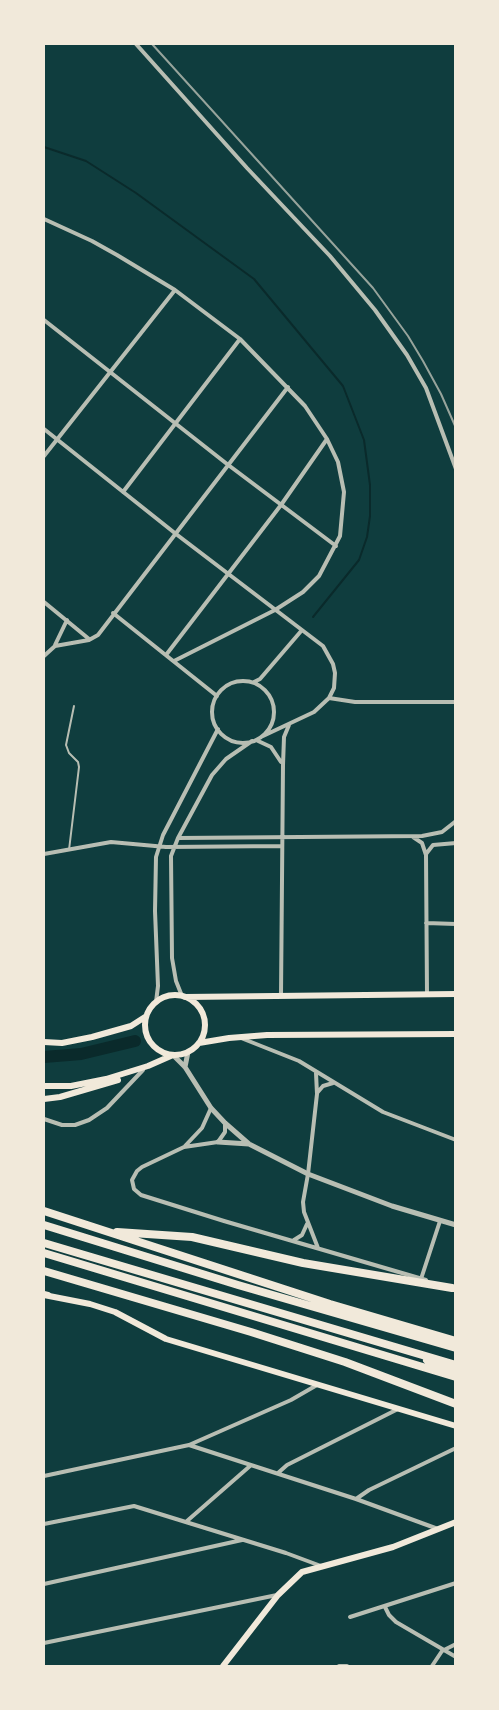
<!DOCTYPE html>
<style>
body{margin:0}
#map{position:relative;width:499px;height:1710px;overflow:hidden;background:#0f3d3e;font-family:"Noto Sans",sans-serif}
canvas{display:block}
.frame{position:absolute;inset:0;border:45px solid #f1e9da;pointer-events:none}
</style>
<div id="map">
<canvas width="499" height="1710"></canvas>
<div class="frame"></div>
</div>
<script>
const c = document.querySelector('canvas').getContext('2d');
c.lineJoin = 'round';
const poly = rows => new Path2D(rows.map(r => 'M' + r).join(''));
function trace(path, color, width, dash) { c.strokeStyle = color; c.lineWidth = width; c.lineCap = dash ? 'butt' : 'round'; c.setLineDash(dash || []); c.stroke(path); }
trace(poly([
 [44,147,86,161,136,193,254,279,343,386,364,440,370,485,370,516,367,537,359,560,313,617]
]), '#0a2a2b', 2);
trace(poly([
 [44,1057,81,1054,135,1041]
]), '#0a2a2b', 12);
trace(poly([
 [69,850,79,767,78,762,69,753,66,745,74,706]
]), '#b8beb3', 2);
trace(poly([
 [136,44,247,168,330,256,375,310,407,355,426,388,456,469],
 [44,219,92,241,117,255,175,290,240,339,305,406,327,439,338,462,344,492,340,536,319,576,303,592,275,610,174,661],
 [44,320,227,464,336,546],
 [44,429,176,534,323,646,333,664,335,673,334,688,329,698,314,712,263,736],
 [44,456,175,290],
 [123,492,240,339],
 [44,602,89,639],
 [113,613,217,696],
 [55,645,67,620],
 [166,655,281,505,327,439],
 [44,656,55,646,89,640,98,635,288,387],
 '212 712a31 31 0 1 1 62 0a31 31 0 1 1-62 0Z',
 [254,682,260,679,302,630],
 [329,698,355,702,456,702],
 [256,740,271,747,281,762],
 [413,837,422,843,426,855,427,994],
 [178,838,422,836,442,832,456,821],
 [44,854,111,842,166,847,282,846],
 [426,854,433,845,456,843],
 [426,923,456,924],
 [281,995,283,765,284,737,289,725],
 [182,996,176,981,172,958,171,856,178,838,212,775,226,759,252,741],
 [156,1002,158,986,155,911,156,857,163,835,218,729],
 [241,1038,299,1061,383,1112,456,1140],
 [316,1073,317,1094,308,1174,303,1202,304,1212,318,1248],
 [317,1093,323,1086,333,1083],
 [44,1119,62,1125,75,1125,89,1120,107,1108,143,1070],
 [225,1123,225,1132,218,1142,184,1147,142,1167,137,1171,132,1180,134,1189,141,1195,224,1221,426,1280],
 [185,1146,202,1128,211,1108],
 [294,1240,302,1235,307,1224],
 [421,1279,440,1221],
 [189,1445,356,1499,438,1529],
 [278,1473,287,1465,398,1409],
 [44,1476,189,1445,291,1400,317,1385],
 [356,1499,369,1490,456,1448],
 [187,1521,250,1466],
 [44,1524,134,1506,286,1553,321,1566],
 [44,1584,242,1540],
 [385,1607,389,1615,396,1622,456,1657],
 [350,1617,456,1583],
 [44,1643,277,1595],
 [339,1666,347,1666],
 [432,1666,442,1651,456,1644]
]), '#b8beb3', 4);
trace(poly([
 [173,1055,185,1067,211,1108,225,1123,249,1144,308,1174,392,1206,456,1225],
 [185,1067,188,1052],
 [218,1142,249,1144]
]), '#b8beb3', 5);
trace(poly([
 [44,1295,90,1304,115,1312,166,1339,456,1426],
 [223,1666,278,1595,302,1572,393,1547,456,1522]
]), '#f1e9da', 6);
trace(poly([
 '145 1025a30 30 0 1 1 60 0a30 30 0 1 1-60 0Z',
 [185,997,456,994],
 [44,1042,62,1043,92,1037,131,1026,145,1017],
 [199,1043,229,1038,267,1035,456,1034],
 [44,1086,71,1086,106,1079,148,1066,173,1055],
 [44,1099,60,1097,118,1080],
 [44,1294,48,1295]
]), '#f1e9da', 6);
trace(poly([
 [44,1211,330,1304,456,1341],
 [44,1225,238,1285,456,1348],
 [117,1232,192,1237,303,1263,452,1288],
 [44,1243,456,1365],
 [44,1253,456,1377],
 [44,1271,251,1332,345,1362,456,1404],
 [427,1360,451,1371]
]), '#f1e9da', 8);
trace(poly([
 [152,44,373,288,408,336,423,361,441,394,456,428]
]), '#97a49c', 2);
</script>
